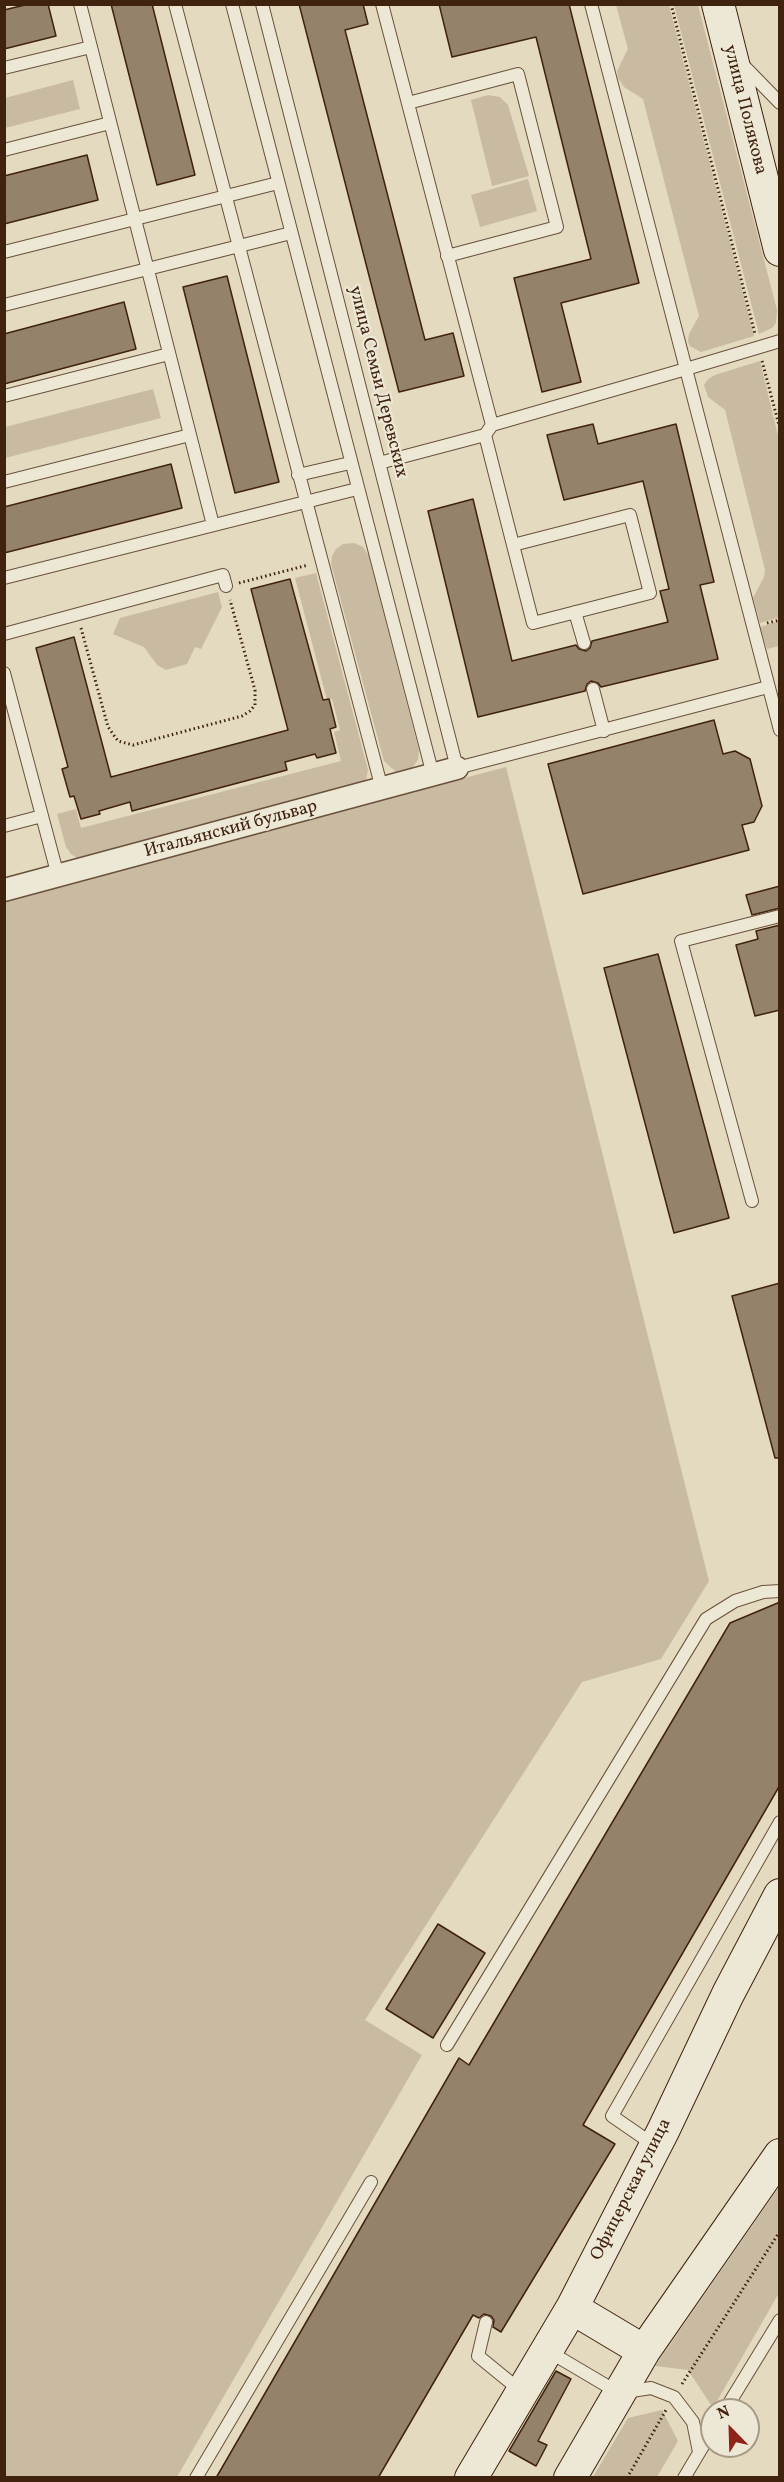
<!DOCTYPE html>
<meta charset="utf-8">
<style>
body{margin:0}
#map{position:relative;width:784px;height:2482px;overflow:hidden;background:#e4dac0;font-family:Vollkorn,serif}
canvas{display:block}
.frame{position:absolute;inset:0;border:6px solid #40230e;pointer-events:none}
.north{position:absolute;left:700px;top:2398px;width:60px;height:60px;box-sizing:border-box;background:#ede7d6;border:2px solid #a89986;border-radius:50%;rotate:337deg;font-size:16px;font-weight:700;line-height:24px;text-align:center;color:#40230e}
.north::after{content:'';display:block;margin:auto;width:21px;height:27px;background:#8f2418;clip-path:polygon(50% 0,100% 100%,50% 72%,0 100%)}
</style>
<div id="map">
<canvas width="784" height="2482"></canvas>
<div class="frame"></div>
<div class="north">N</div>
</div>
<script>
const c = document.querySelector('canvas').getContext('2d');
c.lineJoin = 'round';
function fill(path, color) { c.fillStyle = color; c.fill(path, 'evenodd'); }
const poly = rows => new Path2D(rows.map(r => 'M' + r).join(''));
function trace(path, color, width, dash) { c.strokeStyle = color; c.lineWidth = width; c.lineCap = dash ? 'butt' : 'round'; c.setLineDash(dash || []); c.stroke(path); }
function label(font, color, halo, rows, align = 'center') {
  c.font = font + ' Vollkorn,serif'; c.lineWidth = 4.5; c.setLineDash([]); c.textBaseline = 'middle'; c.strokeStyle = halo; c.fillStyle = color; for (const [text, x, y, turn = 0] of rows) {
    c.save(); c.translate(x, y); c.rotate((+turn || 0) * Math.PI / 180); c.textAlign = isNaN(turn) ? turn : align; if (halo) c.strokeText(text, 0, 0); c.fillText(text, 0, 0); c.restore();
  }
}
fill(poly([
 [616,5,669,5,754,336,701,352,690,346,688,342,689,334,699,316,643,99,624,87,618,78,617,71,628,49],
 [674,5,698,5,777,310,776,323,772,328,759,334],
 [73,80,80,109,5,128,5,98],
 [488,95,500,97,508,105,529,176,492,186,471,100],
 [528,179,537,211,480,227,471,195],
 [760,361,779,440,780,617,760,623,753,598,764,577,765,570,725,410,708,397,704,385,708,379,715,375],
 [153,389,161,418,5,458,5,427],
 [354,543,363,547,369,556,419,751,418,760,412,768,404,771,396,772,384,761,331,564,332,556,336,549,343,544],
 [316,573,368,770,366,780,362,783,77,858,71,854,66,847,57,814,76,809,81,828,341,761,334,732,340,730,332,699,327,700,295,578],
 [218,592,222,607,201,649,195,647,187,664,166,670,157,665,144,647,113,634,120,618],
 [779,621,779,646,767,649,760,627],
 [506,767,709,1581,661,1659,582,1682,365,2020,422,2055,177,2477,5,2478,5,899],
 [779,2187,779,2293,713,2408,688,2370,655,2366],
 [662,2410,678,2441,657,2477,593,2477,628,2418]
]), '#c8bba2');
const building = poly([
 [29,4,48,4,56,36,4,49,4,10,29,4],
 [111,4,152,4,195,175,157,185,111,4],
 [299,4,363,4,368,24,345,30,425,340,453,333,464,376,399,392,299,4],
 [439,4,569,4,639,283,561,303,581,382,542,392,514,278,591,259,536,37,452,57,439,4],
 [87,155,98,200,4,224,4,176,87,155],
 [227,276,279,482,235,493,183,287,227,276],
 [124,302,136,349,4,384,4,334,124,302],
 [593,424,598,444,676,424,714,582,700,585,718,659,601,687,598,683,591,681,587,684,585,691,478,717,428,511,473,499,512,661,576,645,579,649,586,651,590,648,592,641,668,622,660,591,669,589,643,481,564,500,547,435,593,424],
 [171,464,182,508,4,553,4,507,171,464],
 [290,579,323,700,329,699,336,727,330,729,336,753,317,758,315,754,285,762,287,770,132,811,130,802,99,811,100,814,81,819,74,796,70,797,62,769,68,767,36,648,74,637,111,777,288,730,251,589,290,579],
 [714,720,723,754,735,751,750,759,762,806,754,822,742,825,749,850,583,894,548,764,714,720],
 [780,886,780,908,752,915,746,895,780,886],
 [780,925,780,1010,755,1016,736,945,758,939,756,931,780,925],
 [658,954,729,1218,674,1233,604,968,658,954],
 [780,1283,780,1458,775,1458,732,1296,780,1283],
 [780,1602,780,1785,583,2125,615,2144,501,2332,493,2327,494,2320,491,2316,484,2314,479,2318,473,2315,378,2478,216,2478,459,2058,469,2065,730,1623,780,1602],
 [438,1924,485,1953,433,2038,386,2009,438,1924],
 [556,2371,571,2379,538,2441,547,2445,536,2466,509,2451,556,2371]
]);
fill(building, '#95826b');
trace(building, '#40230e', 1.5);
const service = poly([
 [80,4,213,525],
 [175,4,382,789],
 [232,4,433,775],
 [262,4,457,768,768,687],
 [382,4,492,425],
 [741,63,780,103],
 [4,68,91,47],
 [408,103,518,74,557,227,447,256],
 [4,150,110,123],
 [4,252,278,183],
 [4,305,291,233],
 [780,341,686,369,780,730],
 [4,396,169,354],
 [379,463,485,435],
 [298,475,350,463],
 [4,482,190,435],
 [630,515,650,593,533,623,513,545,630,515],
 [513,545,485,435,492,425,686,369,591,4],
 [4,578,357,489],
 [575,612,584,643],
 [4,634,223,575,226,586],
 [4,673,58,876],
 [593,689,604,731],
 [4,826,42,816],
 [752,1201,681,941,780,916],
 [447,2045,706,1619,735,1601,763,1592,780,1591],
 [654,2145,612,2116,780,1822],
 [486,2322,478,2356,521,2391],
 [548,2351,619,2393,651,2388,674,2397,693,2422,699,2452],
 [725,2410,780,2320],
 [196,2478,371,2182],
 [684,2478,712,2431]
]);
const minor = poly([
 [4,890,457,768]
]);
const secondary = poly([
 [718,4,780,250],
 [572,2308,644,2351],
 [471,2478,572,2308,663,2131,728,1994,780,1895],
 [570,2478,644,2351,780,2155]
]);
trace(service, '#69513a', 14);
trace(minor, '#69513a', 25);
trace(secondary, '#40230e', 34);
trace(poly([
 [671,4,755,334],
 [762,361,780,429],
 [239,583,308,565],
 [767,623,780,620],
 [81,628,108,727,118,741,133,745,242,716,250,711,255,705,255,690,230,600],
 [682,2384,780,2231],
 [627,2478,666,2410]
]), '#40230e', 3, [1.5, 3]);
trace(service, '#ede7d6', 12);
trace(minor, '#ede7d6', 22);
trace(secondary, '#ede7d6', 32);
label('18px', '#40230e', '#ede7d6', [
 ["улица Полякова",744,110,76],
 ["улица Семьи Деревских",377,382,76],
 ["Итальянский бульвар",231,830,-15],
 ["Офицерская улица",632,2190,-63]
]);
</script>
